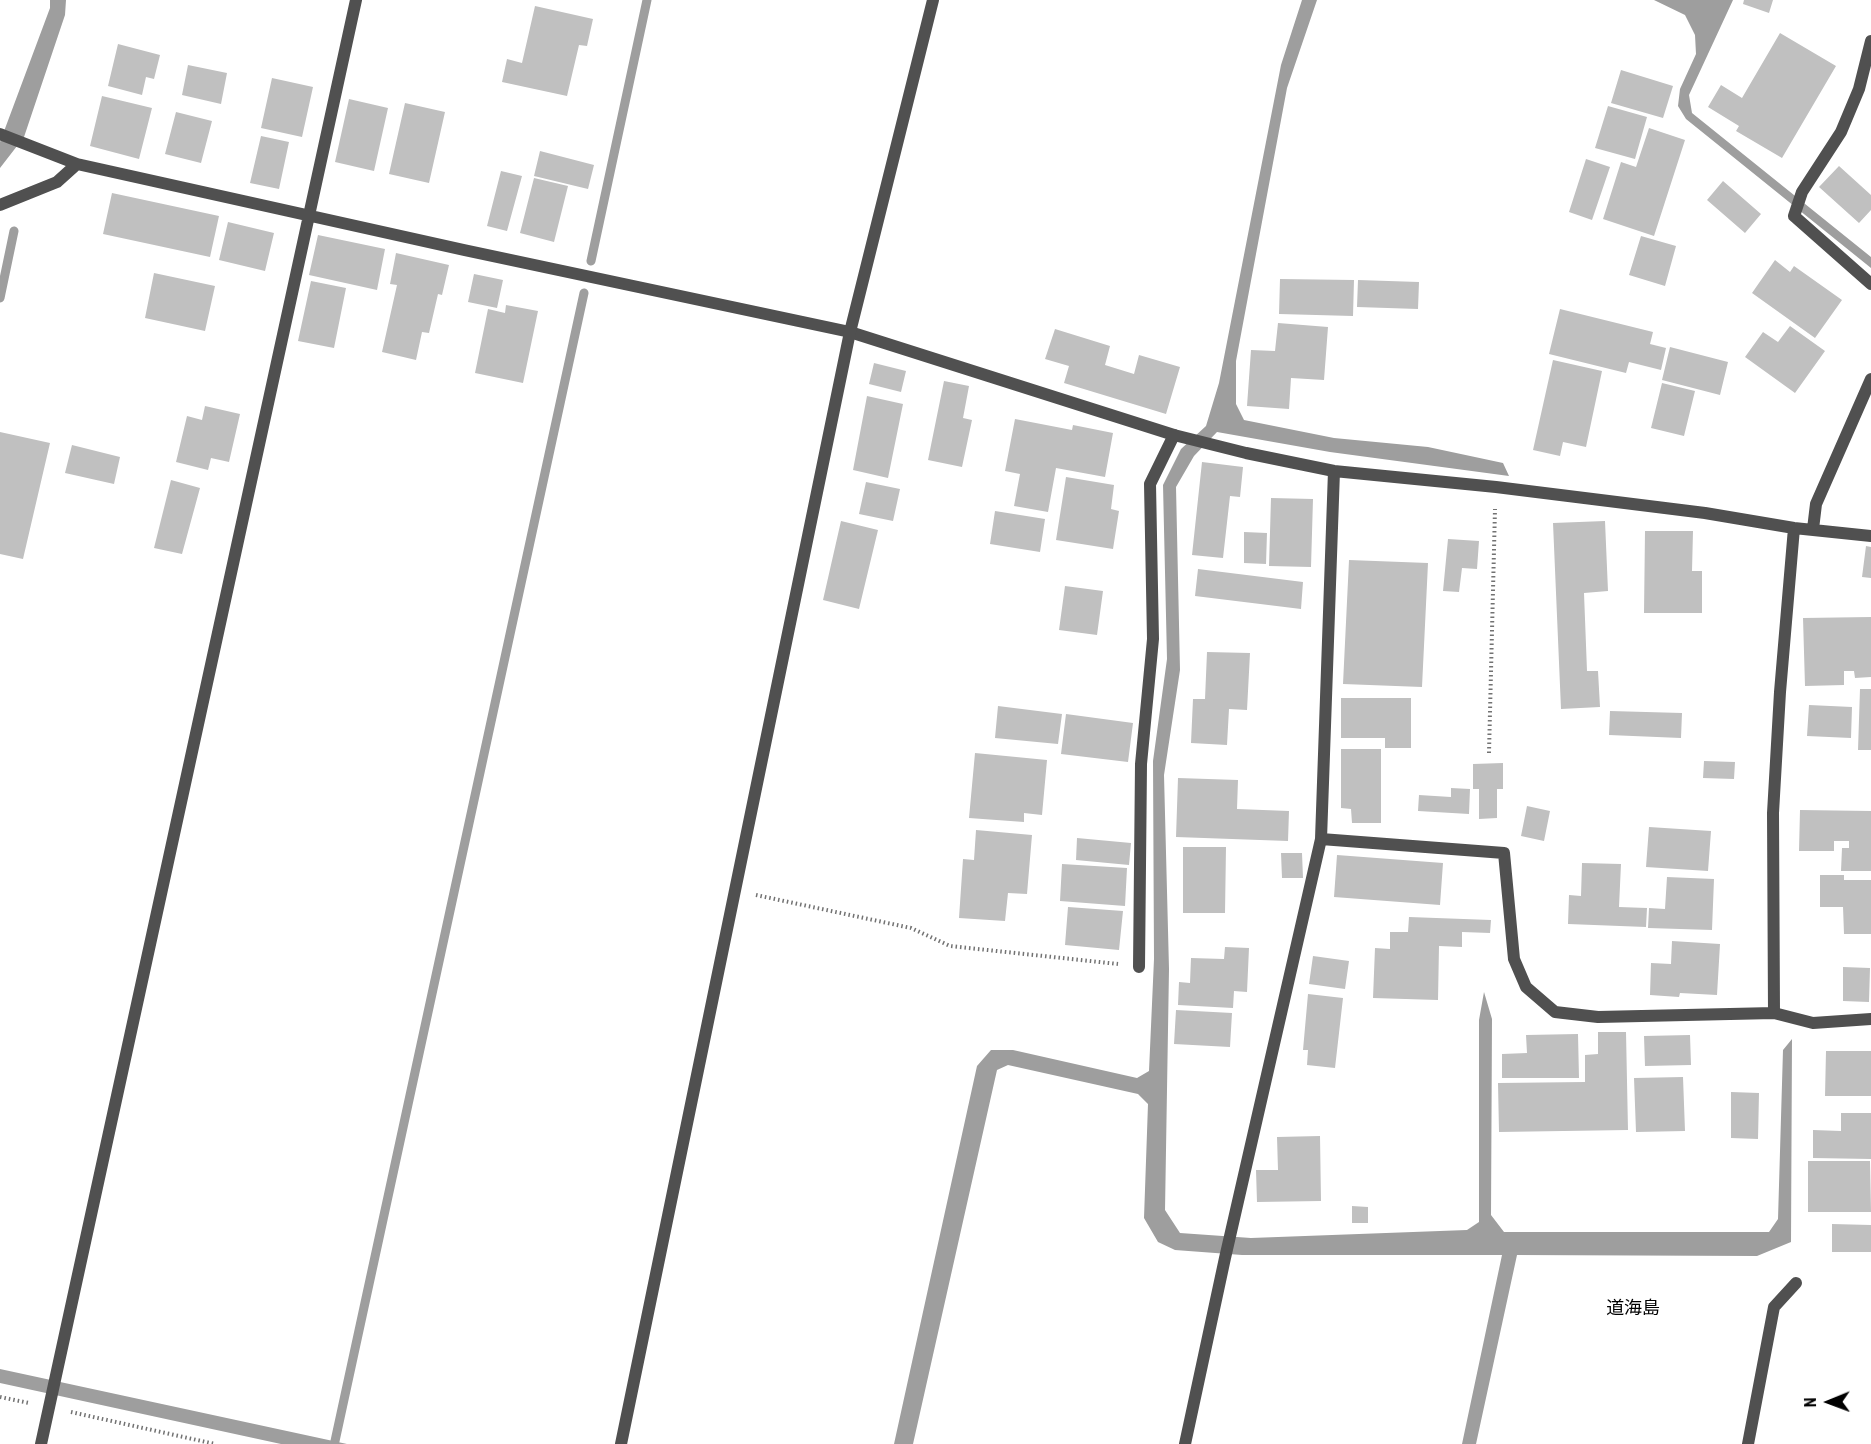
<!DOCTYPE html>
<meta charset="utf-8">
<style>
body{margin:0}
#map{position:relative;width:1871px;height:1444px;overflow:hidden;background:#fff;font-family:"Roboto Condensed",sans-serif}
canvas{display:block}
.north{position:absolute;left:1799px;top:1372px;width:60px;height:60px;-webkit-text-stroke:4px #fff;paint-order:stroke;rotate:269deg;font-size:16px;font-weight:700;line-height:24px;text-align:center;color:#000}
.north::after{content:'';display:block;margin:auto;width:21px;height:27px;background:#000;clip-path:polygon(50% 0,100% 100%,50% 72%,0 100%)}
</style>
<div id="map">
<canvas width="1871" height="1444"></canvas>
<div class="north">N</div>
</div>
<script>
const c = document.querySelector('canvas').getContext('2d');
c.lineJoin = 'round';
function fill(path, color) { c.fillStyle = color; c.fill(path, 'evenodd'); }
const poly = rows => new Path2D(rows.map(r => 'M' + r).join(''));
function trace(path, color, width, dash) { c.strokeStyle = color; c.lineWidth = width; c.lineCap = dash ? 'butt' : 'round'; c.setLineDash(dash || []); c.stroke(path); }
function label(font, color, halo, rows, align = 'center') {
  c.font = font + ' "Roboto Condensed","Noto Sans JP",sans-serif'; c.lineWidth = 6; c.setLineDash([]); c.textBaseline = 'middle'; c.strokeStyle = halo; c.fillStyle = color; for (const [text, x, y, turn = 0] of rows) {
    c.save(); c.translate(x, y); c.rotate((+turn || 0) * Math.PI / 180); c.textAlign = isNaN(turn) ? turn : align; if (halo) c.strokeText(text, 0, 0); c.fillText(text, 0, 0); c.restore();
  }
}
fill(poly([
 [50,0,66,0,65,15,24,137,0,168,0,142,50,8],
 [1302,0,1317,0,1287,88,1236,361,1236,404,1244,420,1334,438,1428,447,1503,463,1509,476,1330,452,1217,432,1194,456,1176,487,1180,670,1164,775,1169,969,1165,1210,1180,1233,1251,1238,1467,1230,1479,1222,1479,1020,1484,992,1492,1019,1491,1215,1504,1232,1769,1232,1778,1219,1783,1050,1792,1039,1791,1242,1757,1256,1517,1255,1476,1444,1462,1444,1502,1255,1242,1255,1175,1250,1158,1242,1144,1218,1148,1104,1138,1094,1008,1065,997,1070,913,1444,894,1444,977,1066,991,1050,1013,1050,1137,1078,1149,1071,1154,959,1153,761,1167,659,1163,485,1181,449,1206,426,1219,383,1281,65],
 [1654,0,1733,0,1689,95,1692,113,1871,257,1871,268,1686,119,1678,106,1680,89,1696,54,1695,35,1685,15],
 [0,1369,347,1444,281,1444,0,1383]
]), '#9e9e9e');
trace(poly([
 [591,261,647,0],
 [0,298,14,231],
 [335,1441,584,293]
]), '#9e9e9e', 9);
fill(poly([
 [1744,0,1773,0,1769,13,1743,4],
 [535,6,593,19,587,46,579,45,567,96,502,82,507,59,522,63],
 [1780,33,1836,66,1782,158,1736,131,1739,126,1708,107,1721,85,1742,98],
 [118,44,160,55,154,79,146,77,142,95,108,86],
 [188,65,227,73,221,104,182,95],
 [1621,70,1673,86,1663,118,1611,103],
 [272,78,313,87,302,137,261,128],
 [102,96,152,108,139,159,90,146],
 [349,99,388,108,374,171,335,162],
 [405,103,445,112,429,183,389,174],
 [1608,106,1647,117,1635,159,1595,148],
 [176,112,212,121,201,163,165,154],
 [1649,128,1685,140,1654,236,1603,219,1621,162,1636,167],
 [261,136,289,142,279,189,250,183],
 [540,151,594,165,588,189,534,176],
 [1586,159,1610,167,1592,220,1569,212],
 [1839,166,1871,195,1871,210,1859,223,1819,187],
 [501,171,522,176,507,231,487,226],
 [534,178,568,186,554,242,520,233],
 [1723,181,1761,214,1745,233,1707,200],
 [112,193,219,216,210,257,103,234],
 [228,222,274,233,265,271,219,260],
 [318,235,385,249,377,290,309,275],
 [1641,236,1676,246,1665,286,1629,275],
 [396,253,449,265,442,295,438,294,429,333,422,332,416,360,382,352,397,285,390,284],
 [1775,260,1790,272,1794,266,1842,300,1815,338,1752,293],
 [154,273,215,286,205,331,145,318],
 [474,274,503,280,497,308,468,302],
 [1280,279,1354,280,1353,316,1279,314],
 [1358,280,1419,282,1418,309,1357,307],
 [311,281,346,288,334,348,298,341],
 [506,305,538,311,523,383,475,373,488,309,505,313],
 [1560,309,1653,332,1650,344,1666,348,1661,370,1629,362,1626,373,1549,354],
 [1278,323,1328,327,1324,380,1291,378,1289,409,1247,406,1251,350,1275,351],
 [1790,326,1825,351,1795,393,1745,357,1763,332,1778,342],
 [1055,329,1110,346,1105,365,1134,374,1139,355,1180,367,1166,414,1064,383,1069,366,1045,359],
 [1670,347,1728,362,1720,395,1662,380],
 [1553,360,1602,371,1586,447,1563,442,1560,456,1533,450],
 [874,363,906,371,901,392,869,384],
 [944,381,969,386,963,418,972,420,962,467,928,460],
 [1662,383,1695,391,1684,436,1651,428],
 [867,396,903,404,888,478,853,470],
 [205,406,240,414,229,462,211,458,208,470,176,462,187,416,202,420],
 [1015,419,1072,430,1073,425,1113,433,1105,477,1056,468,1048,512,1014,506,1020,474,1005,471],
 [0,432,50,443,23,559,0,554],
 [72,445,120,457,114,484,65,473],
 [1202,462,1243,467,1240,497,1230,496,1223,558,1192,555],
 [1066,477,1114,485,1111,509,1119,511,1113,549,1056,540],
 [171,480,200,488,182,554,154,548],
 [866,482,900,489,893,521,859,514],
 [1271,498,1313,499,1311,567,1269,566],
 [995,511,1045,519,1040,552,990,544],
 [841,521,878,530,859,609,823,600],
 [1605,521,1608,591,1584,593,1587,671,1598,671,1600,707,1561,709,1553,523],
 [1645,531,1693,531,1692,571,1702,571,1702,613,1644,613],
 [1244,532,1267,533,1266,564,1244,563],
 [1448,539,1479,541,1477,569,1462,568,1459,592,1443,591],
 [1866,546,1871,547,1871,578,1862,577],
 [1349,560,1428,563,1422,687,1343,684],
 [1198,569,1303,582,1301,609,1195,596],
 [1065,586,1103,591,1097,635,1059,630],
 [1871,617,1871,677,1855,678,1854,671,1844,671,1844,685,1805,686,1803,618],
 [1207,652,1250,653,1247,710,1229,709,1227,745,1191,743,1193,699,1205,699],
 [1860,689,1871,689,1871,750,1858,750],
 [1341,698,1411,698,1411,748,1385,748,1385,738,1341,738],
 [1809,705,1852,707,1851,738,1807,736],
 [998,706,1062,714,1058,744,995,738],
 [1610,711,1682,713,1681,738,1609,735],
 [1066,714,1133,723,1128,762,1061,754],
 [1341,749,1381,749,1381,823,1352,823,1351,809,1341,808],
 [975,753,1047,760,1042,815,1024,813,1024,822,969,818],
 [1704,761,1735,762,1734,779,1703,778],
 [1503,763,1503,789,1497,789,1497,818,1479,819,1479,789,1473,789,1473,764],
 [1178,778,1238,780,1237,809,1289,811,1288,841,1176,837],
 [1451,788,1470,789,1469,814,1418,811,1419,795,1451,797],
 [1527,806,1550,811,1544,841,1521,836],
 [1800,810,1871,811,1871,871,1841,871,1842,848,1849,848,1849,841,1834,841,1834,851,1799,851],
 [1649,827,1711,831,1708,871,1646,867],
 [976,830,1032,835,1027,894,1008,893,1005,921,959,918,963,859,974,860],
 [1077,838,1131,843,1129,865,1076,860],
 [1183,847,1226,847,1225,913,1183,913],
 [1281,853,1302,853,1303,878,1282,878],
 [1337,855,1443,863,1440,905,1334,897],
 [1582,863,1621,864,1619,907,1647,908,1646,927,1568,924,1569,895,1581,896],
 [1062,864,1127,868,1125,906,1060,901],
 [1820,875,1844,875,1844,880,1871,880,1871,934,1844,934,1843,907,1820,907],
 [1667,877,1714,879,1712,930,1648,928,1649,908,1665,909],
 [1068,907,1123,911,1119,950,1065,945],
 [1409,917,1491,920,1490,933,1462,932,1462,947,1439,946,1438,1000,1373,998,1375,948,1390,949,1390,932,1408,932],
 [1672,941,1720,944,1717,995,1680,993,1679,997,1650,995,1651,963,1671,964],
 [1225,947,1249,948,1247,992,1234,991,1233,1008,1178,1005,1179,982,1190,983,1191,958,1224,959],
 [1313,956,1349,961,1345,989,1309,984],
 [1843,967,1870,968,1869,1002,1843,1001],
 [1308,994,1343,998,1335,1068,1307,1065,1308,1050,1303,1050],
 [1176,1010,1232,1013,1230,1047,1174,1044],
 [1598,1032,1626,1032,1628,1130,1499,1132,1498,1083,1585,1082,1585,1055,1598,1054],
 [1578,1034,1579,1078,1502,1078,1502,1054,1527,1053,1526,1035],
 [1690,1035,1691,1065,1645,1066,1644,1036],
 [1826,1051,1871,1051,1871,1096,1825,1096],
 [1683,1077,1685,1131,1636,1132,1634,1078],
 [1731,1092,1759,1093,1758,1139,1731,1138],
 [1841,1113,1871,1113,1871,1159,1813,1158,1813,1130,1841,1131],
 [1320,1136,1321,1201,1257,1202,1256,1170,1278,1170,1277,1137],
 [1808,1161,1870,1161,1871,1212,1808,1212],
 [1352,1206,1368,1207,1368,1223,1352,1223],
 [1832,1224,1871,1225,1871,1252,1832,1252]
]), '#c0c0c0');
trace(poly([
 [1489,753,1495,509],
 [756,895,911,928,950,946,1118,964],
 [0,1397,29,1403],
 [71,1412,215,1444]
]), '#727272', 4, [1.5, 3]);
trace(poly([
 [1139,967,1141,764,1153,639,1150,484,1174,435]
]), '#505050', 12);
trace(poly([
 [1871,41,1859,89,1841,132,1802,192,1794,216,1871,284],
 [0,134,77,164,464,250,850,332,1174,435,1246,453,1334,471,1496,487,1705,513,1794,528,1871,536],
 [0,205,57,182,77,164],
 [1813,529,1816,504,1871,379],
 [1321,839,1504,853,1514,959,1526,987,1555,1012,1598,1017,1774,1013,1813,1023,1871,1019],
 [1774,1013,1773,813,1780,692,1794,528],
 [41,1444,356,0],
 [1185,1444,1225,1258,1321,839,1334,471],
 [1748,1444,1774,1307,1796,1283]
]), '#505050', 12);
trace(poly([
 [621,1444,850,332,933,0]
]), '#505050', 12);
label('18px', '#000', '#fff', [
 ["道海島",1633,1309]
]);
</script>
